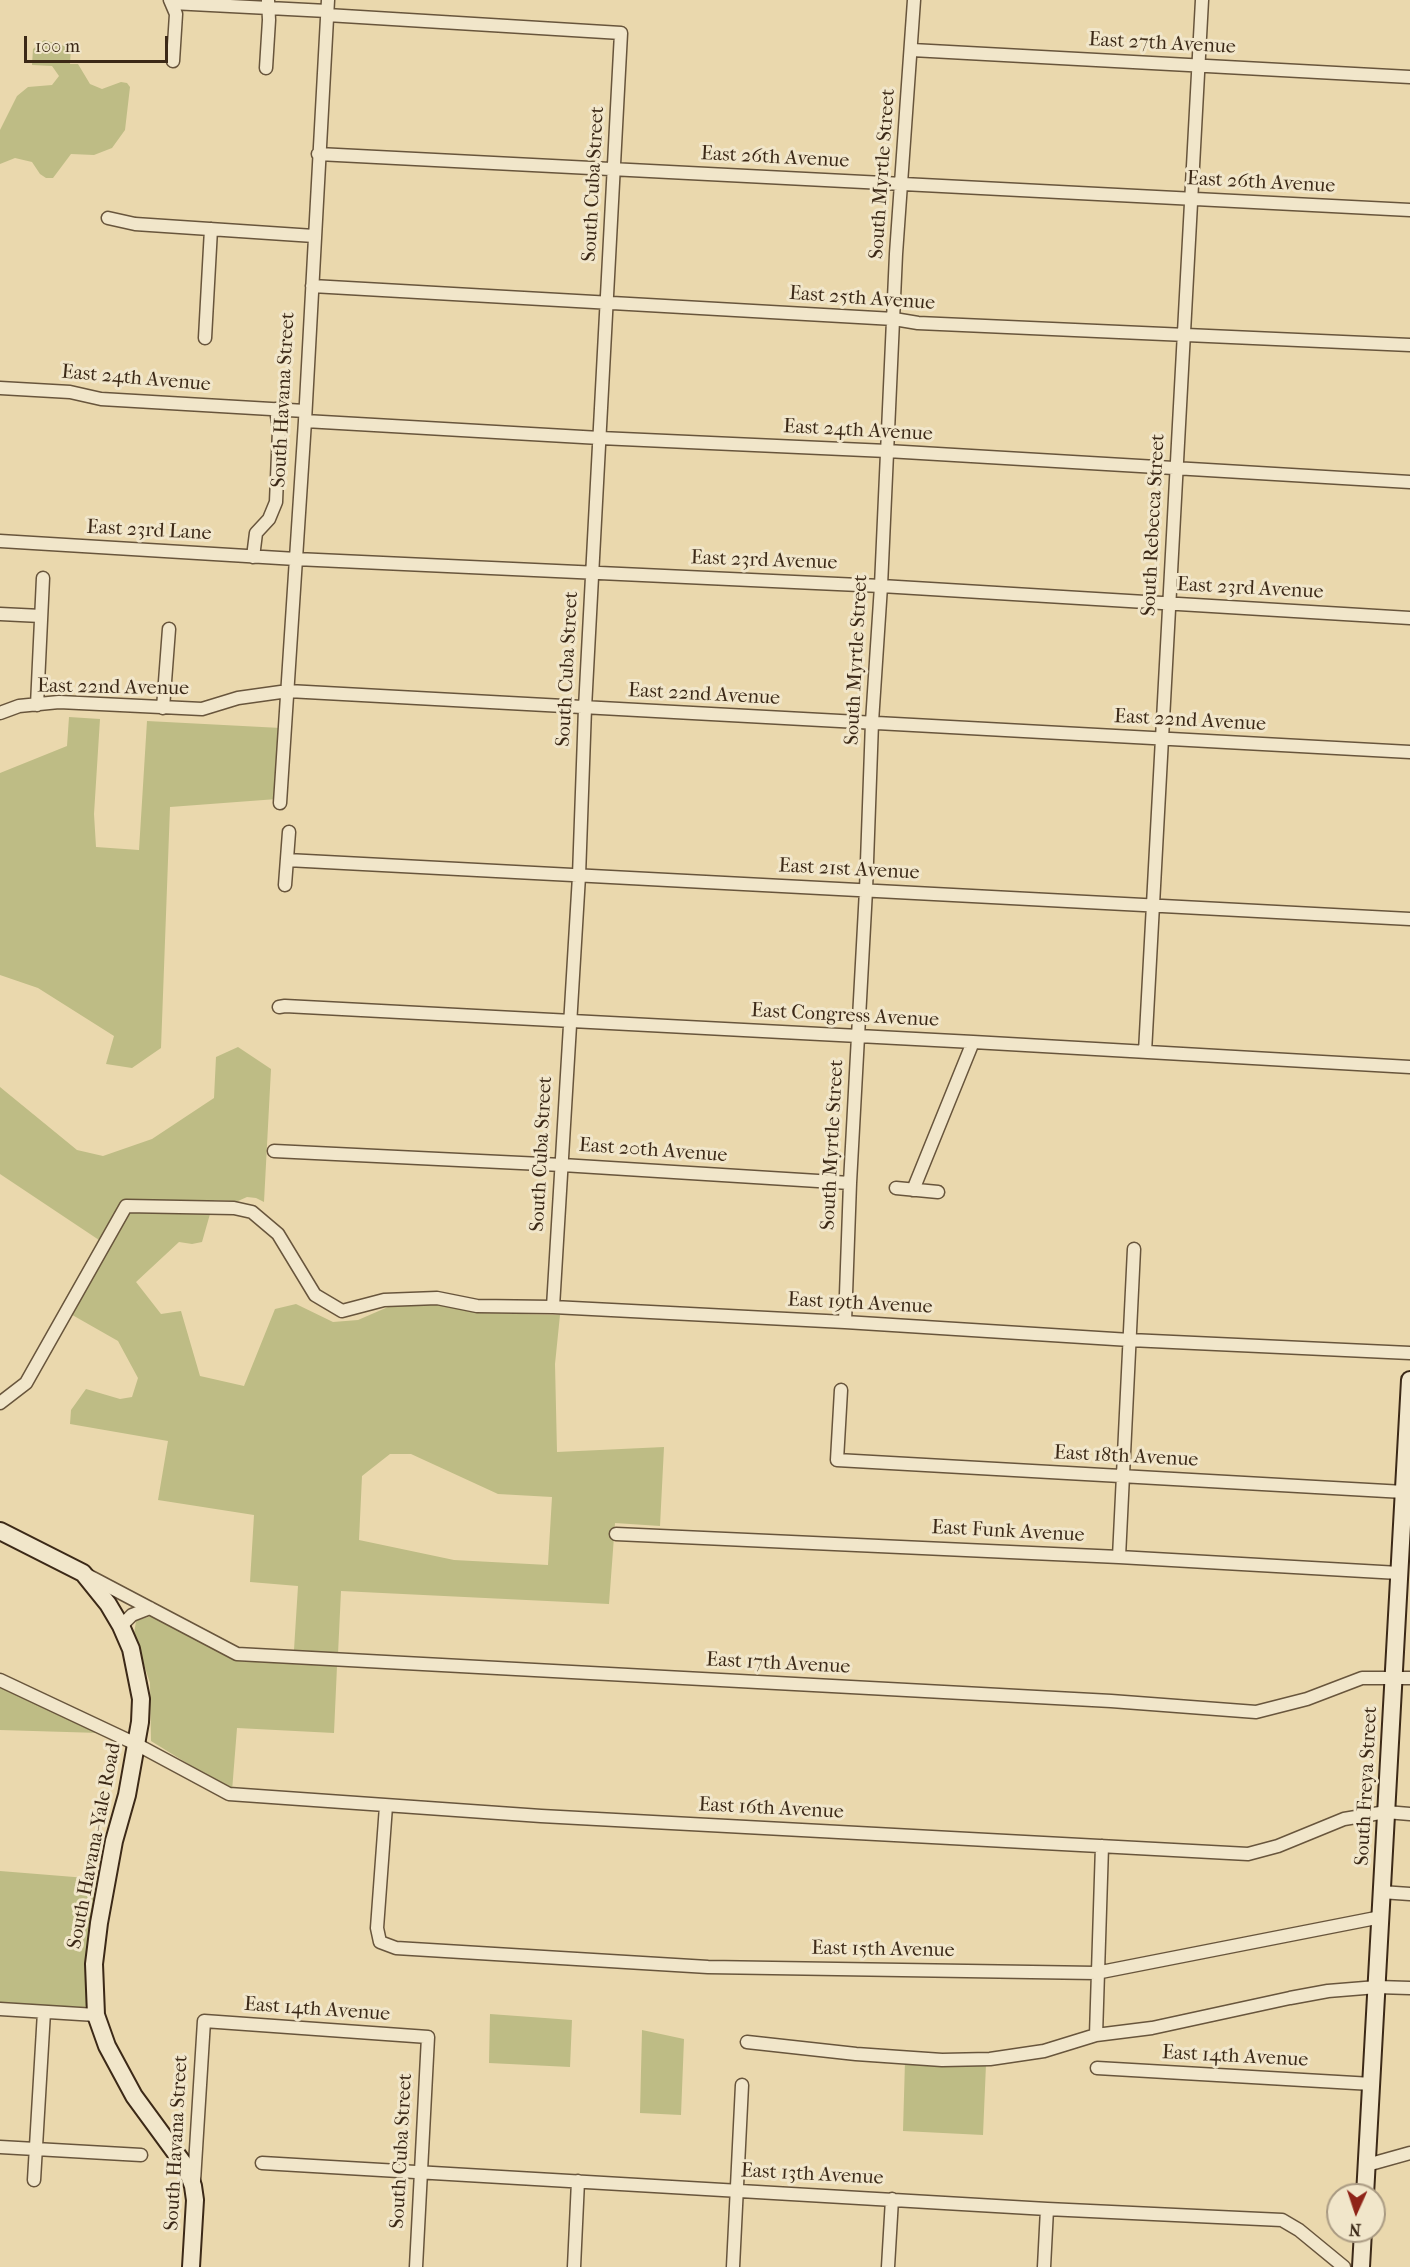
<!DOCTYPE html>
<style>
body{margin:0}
#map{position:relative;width:1410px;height:2267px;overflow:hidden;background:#ead8ad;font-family:"IM FELL French Canon",serif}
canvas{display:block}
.north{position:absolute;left:1326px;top:2183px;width:60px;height:60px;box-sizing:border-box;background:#f1e6ca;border:2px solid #a99a82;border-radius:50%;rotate:183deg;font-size:16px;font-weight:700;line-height:24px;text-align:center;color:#3c2917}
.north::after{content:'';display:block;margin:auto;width:21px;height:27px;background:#8f2418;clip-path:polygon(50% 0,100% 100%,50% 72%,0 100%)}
.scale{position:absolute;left:24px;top:36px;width:144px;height:27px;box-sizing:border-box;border:3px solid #3c2917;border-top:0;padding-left:8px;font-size:18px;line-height:21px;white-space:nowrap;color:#3c2917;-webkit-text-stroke:4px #f1e6ca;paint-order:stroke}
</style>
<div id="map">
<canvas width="1410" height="2267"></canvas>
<div class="north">N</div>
<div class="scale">100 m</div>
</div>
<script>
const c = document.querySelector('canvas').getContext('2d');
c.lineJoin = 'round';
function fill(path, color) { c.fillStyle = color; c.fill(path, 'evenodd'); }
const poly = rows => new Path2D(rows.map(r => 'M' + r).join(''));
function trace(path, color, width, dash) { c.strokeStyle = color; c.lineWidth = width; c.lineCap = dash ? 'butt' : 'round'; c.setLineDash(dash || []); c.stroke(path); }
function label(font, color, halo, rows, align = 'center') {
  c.font = font + ' "IM FELL French Canon",serif'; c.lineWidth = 6; c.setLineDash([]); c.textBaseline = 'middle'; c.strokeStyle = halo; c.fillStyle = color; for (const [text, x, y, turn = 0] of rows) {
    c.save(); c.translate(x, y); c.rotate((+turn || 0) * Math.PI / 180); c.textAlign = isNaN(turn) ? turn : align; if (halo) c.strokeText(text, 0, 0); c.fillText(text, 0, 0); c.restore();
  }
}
fill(poly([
 [44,40,71,48,70,64,78,64,90,84,102,89,121,82,127,83,130,87,125,130,112,148,94,155,71,154,53,178,46,178,40,174,32,162,15,158,0,164,0,130,17,96,28,87,52,85,59,76,52,66,32,65,33,49],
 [69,717,100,719,94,814,96,847,139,850,147,721,281,728,277,799,170,807,161,1048,132,1068,106,1064,114,1036,38,988,0,975,0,773,67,746],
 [238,1047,271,1069,264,1202,256,1198,247,1197,238,1201,214,1200,202,1242,192,1244,179,1242,136,1282,161,1314,181,1311,200,1376,244,1386,275,1309,296,1304,333,1322,358,1320,388,1307,424,1302,480,1313,560,1315,555,1364,557,1452,664,1447,660,1526,615,1523,609,1604,341,1591,338,1654,294,1650,298,1586,250,1582,254,1515,158,1500,168,1441,70,1424,71,1410,86,1389,120,1399,132,1397,138,1378,118,1341,60,1308,99,1240,0,1174,0,1087,77,1150,103,1156,152,1139,214,1098,216,1057],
 [390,1454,411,1454,498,1494,552,1497,548,1565,454,1560,359,1540,362,1476],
 [154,1615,239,1661,337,1666,334,1733,237,1728,232,1791,151,1741,150,1683,134,1634,136,1621],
 [0,1685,100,1733,0,1730],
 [0,1871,99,1879,90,2001,85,2007,0,2004],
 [490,2014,572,2020,570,2067,489,2063],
 [642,2030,684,2039,681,2115,640,2113],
 [905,2061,986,2064,983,2135,903,2131]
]), '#bebc85');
const street = poly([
 [170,0,176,14,173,61],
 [172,3,327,11],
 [327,15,621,33,585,708,579,876,553,1307],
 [912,50,1410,77],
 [266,68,269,20,268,0],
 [318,154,1410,210],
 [108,218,135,224,314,236],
 [312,286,894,319,918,323,1410,345],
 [205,338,211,229],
 [0,388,70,392,101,399,305,411],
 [305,421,600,438,887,451,1410,482],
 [0,541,296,559,881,586,1410,618],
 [253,557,256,533,269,519,276,502,279,430,276,409],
 [0,614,41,616],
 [37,705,43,578],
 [163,708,169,629],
 [0,713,19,706,59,702,202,709,238,698,288,691,1410,752],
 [280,803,305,421,328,0],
 [287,860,1410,919],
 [285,885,289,832],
 [279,1007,285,1006,973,1042,1410,1067],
 [1145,1052,1202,0],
 [274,1151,562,1165,850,1183],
 [896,1188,938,1192],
 [913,1190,973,1042],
 [845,1322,850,1183,866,890,872,722,881,586,896,254,914,0],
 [841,1390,837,1460,1404,1492,1409,1497],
 [0,1403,26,1383,126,1206,234,1208,252,1212,278,1234,315,1295,342,1311,384,1300,437,1298,477,1306,553,1307,845,1322,1130,1340,1410,1353],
 [616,1534,1119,1557,1399,1573],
 [1119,1557,1134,1249],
 [87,1575,237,1654,1111,1701,1256,1712,1307,1699,1362,1678,1410,1678],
 [121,1626,132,1615,150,1608],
 [0,1680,136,1744,229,1794,541,1816,1248,1854,1278,1846,1344,1819,1386,1812,1410,1814],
 [386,1806,377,1928,380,1942,396,1948,708,1967,1096,1973,1381,1917],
 [1381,1892,1410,1894],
 [0,2009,96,2015],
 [1096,2035,1102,1846],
 [747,2042,856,2054,942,2060,990,2059,1044,2051,1096,2035,1152,2028,1290,1998,1328,1991,1377,1987,1410,1988],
 [1097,2068,1372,2084],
 [0,2147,141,2155],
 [262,2163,1047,2209,1282,2220,1299,2230,1344,2267],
 [1367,2165,1410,2153],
 [34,2180,44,2012],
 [194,2181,204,2021,428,2037,416,2267],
 [574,2267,578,2181],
 [733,2267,742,2085],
 [888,2267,892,2199],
 [1044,2267,1047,2209]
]);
const secondary = poly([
 [0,1531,83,1573,108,1604,121,1626,131,1649,141,1699,140,1722,127,1795,114,1841,99,1923,94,1964,96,2015,107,2046,134,2096,186,2167,193,2186,195,2200,191,2267],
 [1365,2195,1410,1380],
 [1361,2267,1363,2231]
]);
trace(street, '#68553c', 15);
trace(secondary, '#3c2917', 20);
trace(street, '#f1e6ca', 12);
trace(secondary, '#f1e6ca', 16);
label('20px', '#3c2917', '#f1e6ca', [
 ["East 27th Avenue",1162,44,3],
 ["East 26th Avenue",775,158,3],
 ["South Myrtle Street",883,174,-86],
 ["East 26th Avenue",1261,183,3],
 ["South Cuba Street",594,184,-87],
 ["East 25th Avenue",862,299,4],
 ["East 24th Avenue",136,379,5],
 ["South Havana Street",284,400,-87],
 ["East 24th Avenue",858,431,3],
 ["South Rebecca Street",1154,525,-87],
 ["East 23rd Lane",149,531,3],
 ["East 23rd Avenue",764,561,2],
 ["East 23rd Avenue",1250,589,3],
 ["South Myrtle Street",857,660,-87],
 ["South Cuba Street",568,669,-87],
 ["East 22nd Avenue",113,688,1],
 ["East 22nd Avenue",704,695,3],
 ["East 22nd Avenue",1190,721,3],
 ["East 21st Avenue",849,870,3],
 ["East Congress Avenue",845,1016,3],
 ["South Myrtle Street",833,1145,-87],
 ["East 20th Avenue",653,1151,4],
 ["South Cuba Street",542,1154,-87],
 ["East 19th Avenue",860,1304,3],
 ["East 18th Avenue",1126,1457,3],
 ["East Funk Avenue",1008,1532,3],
 ["East 17th Avenue",778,1664,3],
 ["South Freya Street",1367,1786,-87],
 ["East 16th Avenue",771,1809,3],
 ["South Havana-Yale Road",95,1846,-79],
 ["East 15th Avenue",883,1950,1],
 ["East 14th Avenue",317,2010,4],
 ["East 14th Avenue",1235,2057,3],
 ["South Havana Street",177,2143,-87],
 ["South Cuba Street",402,2151,-87],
 ["East 13th Avenue",812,2175,3]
]);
</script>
